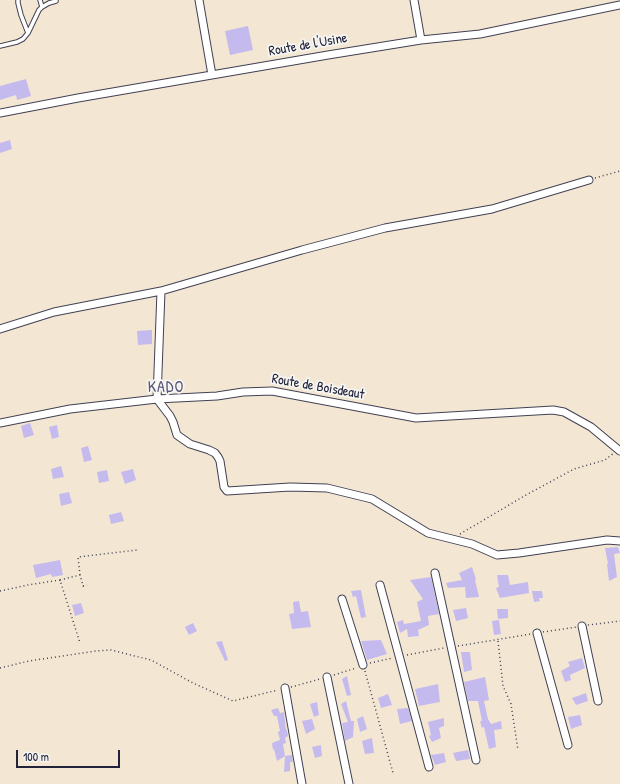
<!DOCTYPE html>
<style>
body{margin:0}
#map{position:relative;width:620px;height:784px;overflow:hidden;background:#f3e7d4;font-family:"Patrick Hand",sans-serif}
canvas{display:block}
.scale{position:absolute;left:16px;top:750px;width:104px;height:18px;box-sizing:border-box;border:2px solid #22223b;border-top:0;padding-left:5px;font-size:12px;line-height:14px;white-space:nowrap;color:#22223b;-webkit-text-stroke:3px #f6f6f2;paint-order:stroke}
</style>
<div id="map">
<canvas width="620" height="784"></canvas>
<div class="scale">100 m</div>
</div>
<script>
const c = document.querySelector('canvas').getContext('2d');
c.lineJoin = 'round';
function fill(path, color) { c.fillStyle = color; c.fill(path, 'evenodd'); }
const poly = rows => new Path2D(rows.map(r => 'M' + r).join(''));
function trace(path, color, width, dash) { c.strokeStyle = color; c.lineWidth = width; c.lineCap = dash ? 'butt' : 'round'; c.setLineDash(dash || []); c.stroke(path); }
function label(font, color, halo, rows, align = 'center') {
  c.font = font + ' "Patrick Hand",sans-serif'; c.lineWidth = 3.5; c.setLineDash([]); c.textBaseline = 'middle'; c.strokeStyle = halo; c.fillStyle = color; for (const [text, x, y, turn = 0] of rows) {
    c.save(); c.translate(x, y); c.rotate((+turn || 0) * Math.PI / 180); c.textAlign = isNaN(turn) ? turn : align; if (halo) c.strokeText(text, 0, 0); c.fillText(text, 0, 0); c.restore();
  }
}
fill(poly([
 [248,26,253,50,230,55,225,31],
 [26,79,31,96,17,100,16,95,0,100,0,86],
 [10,140,12,149,0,153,0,143],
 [152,330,152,344,138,345,137,331],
 [30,423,34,435,24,438,21,426],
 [57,425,59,437,52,439,49,427],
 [88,446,92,460,84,462,81,448],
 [61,466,64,477,53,479,51,469],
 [133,469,136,480,125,484,121,472],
 [107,470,109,481,99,483,97,472],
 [69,492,72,503,61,506,59,494],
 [121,512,124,521,111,524,109,515],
 [618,547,620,553,614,554,617,577,609,581,607,564,608,564,605,548],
 [60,560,63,575,52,577,51,574,36,578,33,565],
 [472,567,476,579,475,580,479,597,466,598,465,587,448,588,446,583,462,580,459,573],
 [497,575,508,575,510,585,528,582,529,593,500,598,496,588,499,587],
 [431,577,439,614,428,616,429,625,418,630,419,636,408,637,407,629,400,633,397,622,403,620,404,624,421,621,417,602,423,599,410,580],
 [361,590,366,617,361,618,356,596,353,597,351,591],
 [532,591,542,591,543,598,539,598,540,601,534,602],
 [299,601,301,612,308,611,311,627,292,629,289,614,294,613,293,602],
 [81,603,84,613,75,616,72,605],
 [466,608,468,618,456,621,453,610],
 [497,609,508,609,508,618,498,619],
 [499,620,501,634,494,635,492,621],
 [193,623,197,631,189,635,185,627],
 [381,640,387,654,367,660,361,641],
 [222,641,228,660,225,661,216,642],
 [461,652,470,652,472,670,464,672],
 [582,658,585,668,570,675,571,680,565,682,561,671,570,666,568,662],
 [347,676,351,695,347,696,342,679],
 [485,677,489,700,484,701,488,719,491,724,501,721,502,729,494,730,496,747,489,749,484,727,482,728,480,721,482,721,478,701,468,701,464,682],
 [438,684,440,702,419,706,415,689],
 [586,693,588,701,576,705,572,698],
 [388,694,392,705,381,708,378,698],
 [346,701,351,721,354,721,353,737,345,741,342,723,348,722,341,704],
 [317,702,319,715,314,717,310,704],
 [278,708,280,713,284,712,286,730,287,730,288,736,285,738,286,743,283,744,285,756,277,761,274,749,273,750,272,743,280,740,278,732,280,731,277,716,274,716,271,710],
 [408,708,412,721,400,724,397,709],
 [580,715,582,725,571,729,568,717],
 [363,716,367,729,360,732,357,719],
 [444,718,444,726,439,728,441,738,432,742,429,736,431,735,428,722],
 [312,719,315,729,306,734,302,721],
 [372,738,374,753,365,754,362,741],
 [321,745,322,756,315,758,312,747],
 [468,750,470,759,456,761,453,753],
 [444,753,446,762,435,765,431,755],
 [292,755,293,762,290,762,290,771,284,772,285,756]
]), '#c5baed');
const service = poly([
 [18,0,18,3,21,15,28,33],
 [40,0,42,7],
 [0,46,17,42,23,39,28,33,39,10,42,7,49,3,56,1]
]);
const minor = poly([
 [199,0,212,75],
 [414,0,421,40],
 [0,113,78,98,328,55,421,40,480,34,620,5],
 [161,291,157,399,170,416,173,422,177,435,190,444,209,450,215,453,218,457,220,461,224,487,227,491,290,487,327,488,372,499,428,533,472,544,497,555,519,553,607,540,620,541],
 [0,329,54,312,161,291,302,250,385,228,492,209,589,180],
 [0,423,70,409,157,399,217,396,243,392,272,391,416,418,553,410,564,412,591,427,620,451],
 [435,573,476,760],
 [380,585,429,767],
 [342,599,363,665],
 [582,626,598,701],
 [537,633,568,745],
 [327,677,349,784],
 [285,688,302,784]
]);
trace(service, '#414052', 5.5);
trace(minor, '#414052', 9);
trace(poly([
 [595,178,620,171],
 [460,534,526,495,574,469,605,460,614,453],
 [80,575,78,557,137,550],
 [60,580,80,575,83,586,87,585],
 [0,591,28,585,60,580,80,643],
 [588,625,620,621],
 [543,632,577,627],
 [498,641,503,686,511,704,518,750],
 [458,646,531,634],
 [407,655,444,648],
 [370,663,393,658],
 [0,668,29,661,96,651,111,650,151,660,193,683,233,701,278,690],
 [365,671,393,773],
 [334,675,356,668],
 [291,687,320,679]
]), '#414052', 1.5, [1, 3]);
trace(service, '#fff', 3.5);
trace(minor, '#fff', 7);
label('14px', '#22223b', '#f6f6f2', [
 ["Route de l'Usine",308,45,-10],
 ["Route de Boisdeaut",318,387,10]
]);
c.letterSpacing = '1px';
label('16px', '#5b5779', '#f6f6f2', [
 ["KADO",166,388]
]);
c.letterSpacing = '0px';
</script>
